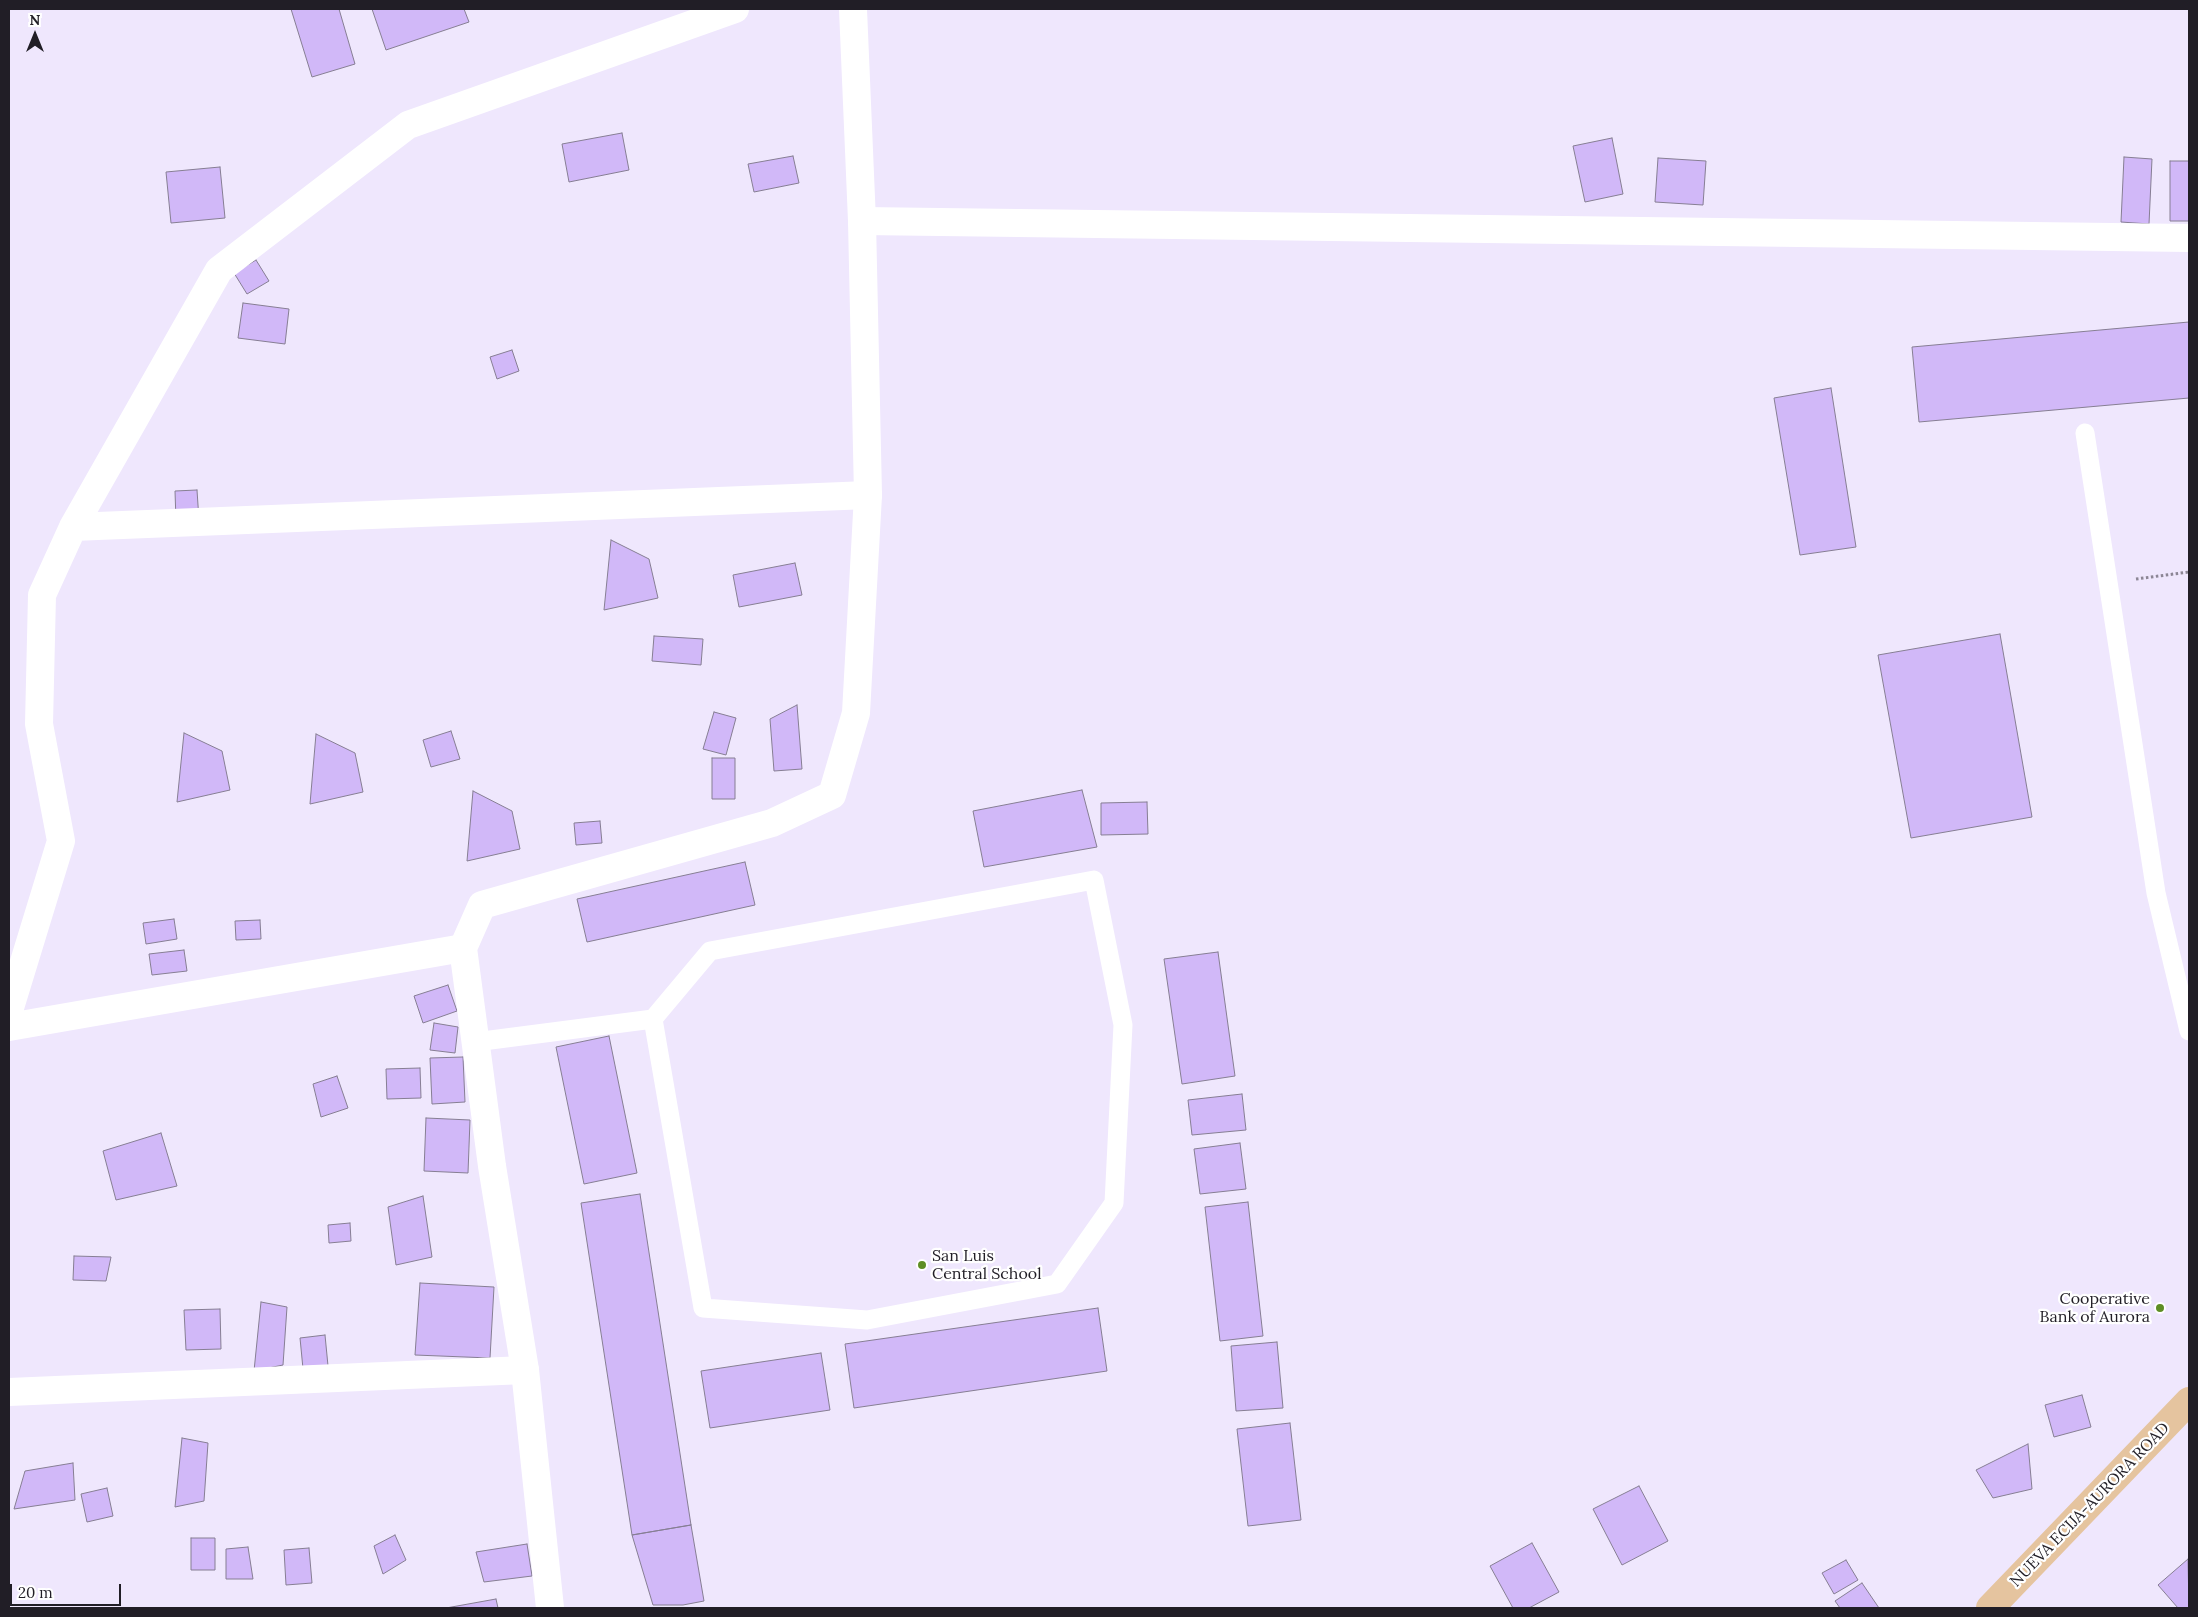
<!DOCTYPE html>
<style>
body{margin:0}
#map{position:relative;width:2198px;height:1617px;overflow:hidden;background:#efe7fd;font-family:Lora,serif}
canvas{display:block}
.frame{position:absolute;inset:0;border:10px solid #211e26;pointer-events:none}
.north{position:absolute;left:10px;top:10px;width:50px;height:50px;-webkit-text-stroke:4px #fff;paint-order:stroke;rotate:0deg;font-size:14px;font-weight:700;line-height:20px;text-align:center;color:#211e26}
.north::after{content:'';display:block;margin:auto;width:18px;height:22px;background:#211e26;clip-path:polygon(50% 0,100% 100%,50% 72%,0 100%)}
.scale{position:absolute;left:10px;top:1584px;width:111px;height:22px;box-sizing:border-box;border:2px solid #211e26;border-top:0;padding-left:6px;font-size:15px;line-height:18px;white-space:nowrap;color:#211e26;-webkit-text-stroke:4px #fff;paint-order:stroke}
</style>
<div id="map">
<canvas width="2198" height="1617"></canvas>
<div class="frame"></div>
<div class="north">N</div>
<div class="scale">20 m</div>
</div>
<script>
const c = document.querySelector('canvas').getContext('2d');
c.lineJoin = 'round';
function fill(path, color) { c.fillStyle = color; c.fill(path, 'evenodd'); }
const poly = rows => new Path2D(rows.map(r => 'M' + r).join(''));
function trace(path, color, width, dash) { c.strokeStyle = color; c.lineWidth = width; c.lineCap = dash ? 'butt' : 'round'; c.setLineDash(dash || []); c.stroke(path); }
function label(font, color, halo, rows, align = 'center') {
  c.font = font + ' Lora,serif'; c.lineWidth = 4.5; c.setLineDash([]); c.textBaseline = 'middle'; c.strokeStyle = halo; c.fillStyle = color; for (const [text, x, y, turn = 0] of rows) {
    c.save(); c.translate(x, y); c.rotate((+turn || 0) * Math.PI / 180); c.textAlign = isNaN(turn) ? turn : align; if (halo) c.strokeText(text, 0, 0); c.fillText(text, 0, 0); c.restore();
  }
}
const building = poly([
 [291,9,339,9,355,64,312,77,291,9],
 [372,9,464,9,469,22,386,50,372,9],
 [622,133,629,170,569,182,562,144,622,133],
 [1612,138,1623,194,1585,202,1573,146,1612,138],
 [793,156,799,183,754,192,748,164,793,156],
 [2124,157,2152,159,2149,224,2121,222,2124,157],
 [1658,158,1706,161,1703,205,1655,202,1658,158],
 [2170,161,2189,161,2189,221,2170,221,2170,161],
 [220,167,225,218,171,223,166,172,220,167],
 [256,260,269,281,247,294,234,273,256,260],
 [243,303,289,309,285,344,238,338,243,303],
 [2189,322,2189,398,1919,422,1912,347,2189,322],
 [512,350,519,371,497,379,490,357,512,350],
 [1831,388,1856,547,1800,555,1774,398,1831,388],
 [197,490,199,520,176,521,175,491,197,490],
 [611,540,649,559,658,598,604,610,611,540],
 [795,563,802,595,739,607,733,575,795,563],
 [2000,634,2032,817,1911,838,1878,655,2000,634],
 [654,636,703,639,701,665,652,661,654,636],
 [797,705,802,769,774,771,770,719,797,705],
 [714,712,736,718,726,755,703,749,714,712],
 [451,731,460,759,431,767,423,740,451,731],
 [184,733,222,751,230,790,177,802,184,733],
 [316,734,355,753,363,792,310,804,316,734],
 [712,758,735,758,735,799,712,799,712,758],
 [1082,790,1097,847,984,867,973,811,1082,790],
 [473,791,512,811,520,849,467,861,473,791],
 [1147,802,1148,834,1101,835,1101,803,1147,802],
 [600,821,602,843,576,845,574,823,600,821],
 [745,862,755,905,587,942,577,899,745,862],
 [174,919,177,939,146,944,143,923,174,919],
 [260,920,261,939,236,940,235,921,260,920],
 [184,950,187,971,152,975,149,954,184,950],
 [1218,952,1235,1076,1182,1084,1164,959,1218,952],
 [448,985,457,1011,423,1023,414,996,448,985],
 [434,1023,458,1027,455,1053,430,1050,434,1023],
 [609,1036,637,1173,584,1184,556,1047,609,1036],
 [463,1057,465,1102,432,1104,430,1058,463,1057],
 [420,1068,421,1098,387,1099,386,1069,420,1068],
 [337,1076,348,1108,321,1117,313,1084,337,1076],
 [1242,1094,1246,1130,1192,1135,1188,1100,1242,1094],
 [426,1118,470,1120,468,1173,424,1171,426,1118],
 [161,1133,177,1186,116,1200,103,1151,161,1133],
 [1240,1143,1246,1189,1200,1194,1194,1149,1240,1143],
 [640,1194,691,1525,632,1535,581,1203,640,1194],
 [423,1196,432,1257,396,1265,388,1207,423,1196],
 [1248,1202,1263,1336,1220,1341,1205,1207,1248,1202],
 [350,1223,351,1241,329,1243,328,1225,350,1223],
 [74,1256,111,1257,106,1281,73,1280,74,1256],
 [420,1283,494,1287,490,1358,415,1355,420,1283],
 [261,1302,287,1307,283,1365,254,1371,261,1302],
 [1098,1308,1107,1371,854,1408,845,1344,1098,1308],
 [220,1309,221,1349,186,1350,184,1310,220,1309],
 [325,1335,329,1376,304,1379,300,1338,325,1335],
 [1277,1342,1283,1408,1236,1411,1231,1346,1277,1342],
 [821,1353,830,1410,710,1428,701,1371,821,1353],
 [2082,1395,2091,1427,2054,1437,2045,1405,2082,1395],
 [1290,1423,1301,1520,1248,1526,1237,1429,1290,1423],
 [182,1438,208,1443,204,1501,175,1507,182,1438],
 [2028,1444,2032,1489,1993,1498,1976,1470,2028,1444],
 [73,1463,75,1500,14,1509,25,1471,73,1463],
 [1639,1486,1668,1541,1622,1565,1593,1509,1639,1486],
 [107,1488,113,1516,87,1522,81,1494,107,1488],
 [691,1525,704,1601,683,1605,653,1605,632,1535,691,1525],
 [395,1535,406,1560,383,1574,374,1546,395,1535],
 [191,1538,215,1538,215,1570,191,1570,191,1538],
 [1532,1543,1559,1592,1529,1608,1513,1608,1490,1566,1532,1543],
 [527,1544,532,1576,484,1582,476,1552,527,1544],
 [248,1547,253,1579,226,1579,226,1549,248,1547],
 [309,1548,312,1583,286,1585,284,1550,309,1548],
 [2188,1559,2189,1608,2178,1608,2158,1585,2188,1559],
 [1846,1560,1858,1580,1834,1594,1822,1573,1846,1560],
 [1862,1583,1879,1608,1840,1608,1835,1601,1862,1583],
 [496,1599,498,1608,446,1608,496,1599]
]);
fill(building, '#d1b8f8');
trace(building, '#867e93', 1);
trace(poly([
 [2136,579,2189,572]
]), '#8c8695', 3, [2.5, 2.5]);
trace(poly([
 [2085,433,2156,893,2189,1031],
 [475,1042,653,1019,710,951,1094,880,1123,1025,1114,1203,1057,1284,867,1320,703,1308,653,1019]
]), '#fff', 19);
trace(poly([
 [862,221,2189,238],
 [73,527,868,495],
 [9,1011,61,841,39,724,42,595,73,527,219,270,408,125,735,9],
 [9,1027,463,948],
 [9,1392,525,1370]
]), '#fff', 28);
trace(poly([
 [550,1608,525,1370,492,1166,463,948,482,905,772,823,832,795,856,713,868,495,862,221,853,9]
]), '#fff', 28);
trace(poly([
 [1990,1608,2189,1401]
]), '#e5c49f', 28);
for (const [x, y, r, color] of [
 [922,1265,5,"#5e8e24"],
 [2160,1308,5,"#5e8e24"]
]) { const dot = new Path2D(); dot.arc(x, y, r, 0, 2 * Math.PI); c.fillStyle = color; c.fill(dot); trace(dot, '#fff', 2); }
label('16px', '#211e26', '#fff', [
 ["San Luis",932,1256],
 ["Central School",932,1274],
 ["Cooperative",2150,1299,"right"],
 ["Bank of Aurora",2150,1317,"right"]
], 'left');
label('16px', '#211e26', '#fff', [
 ["NUEVA ECIJA-AURORA ROAD",2090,1505,-46]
]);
</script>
